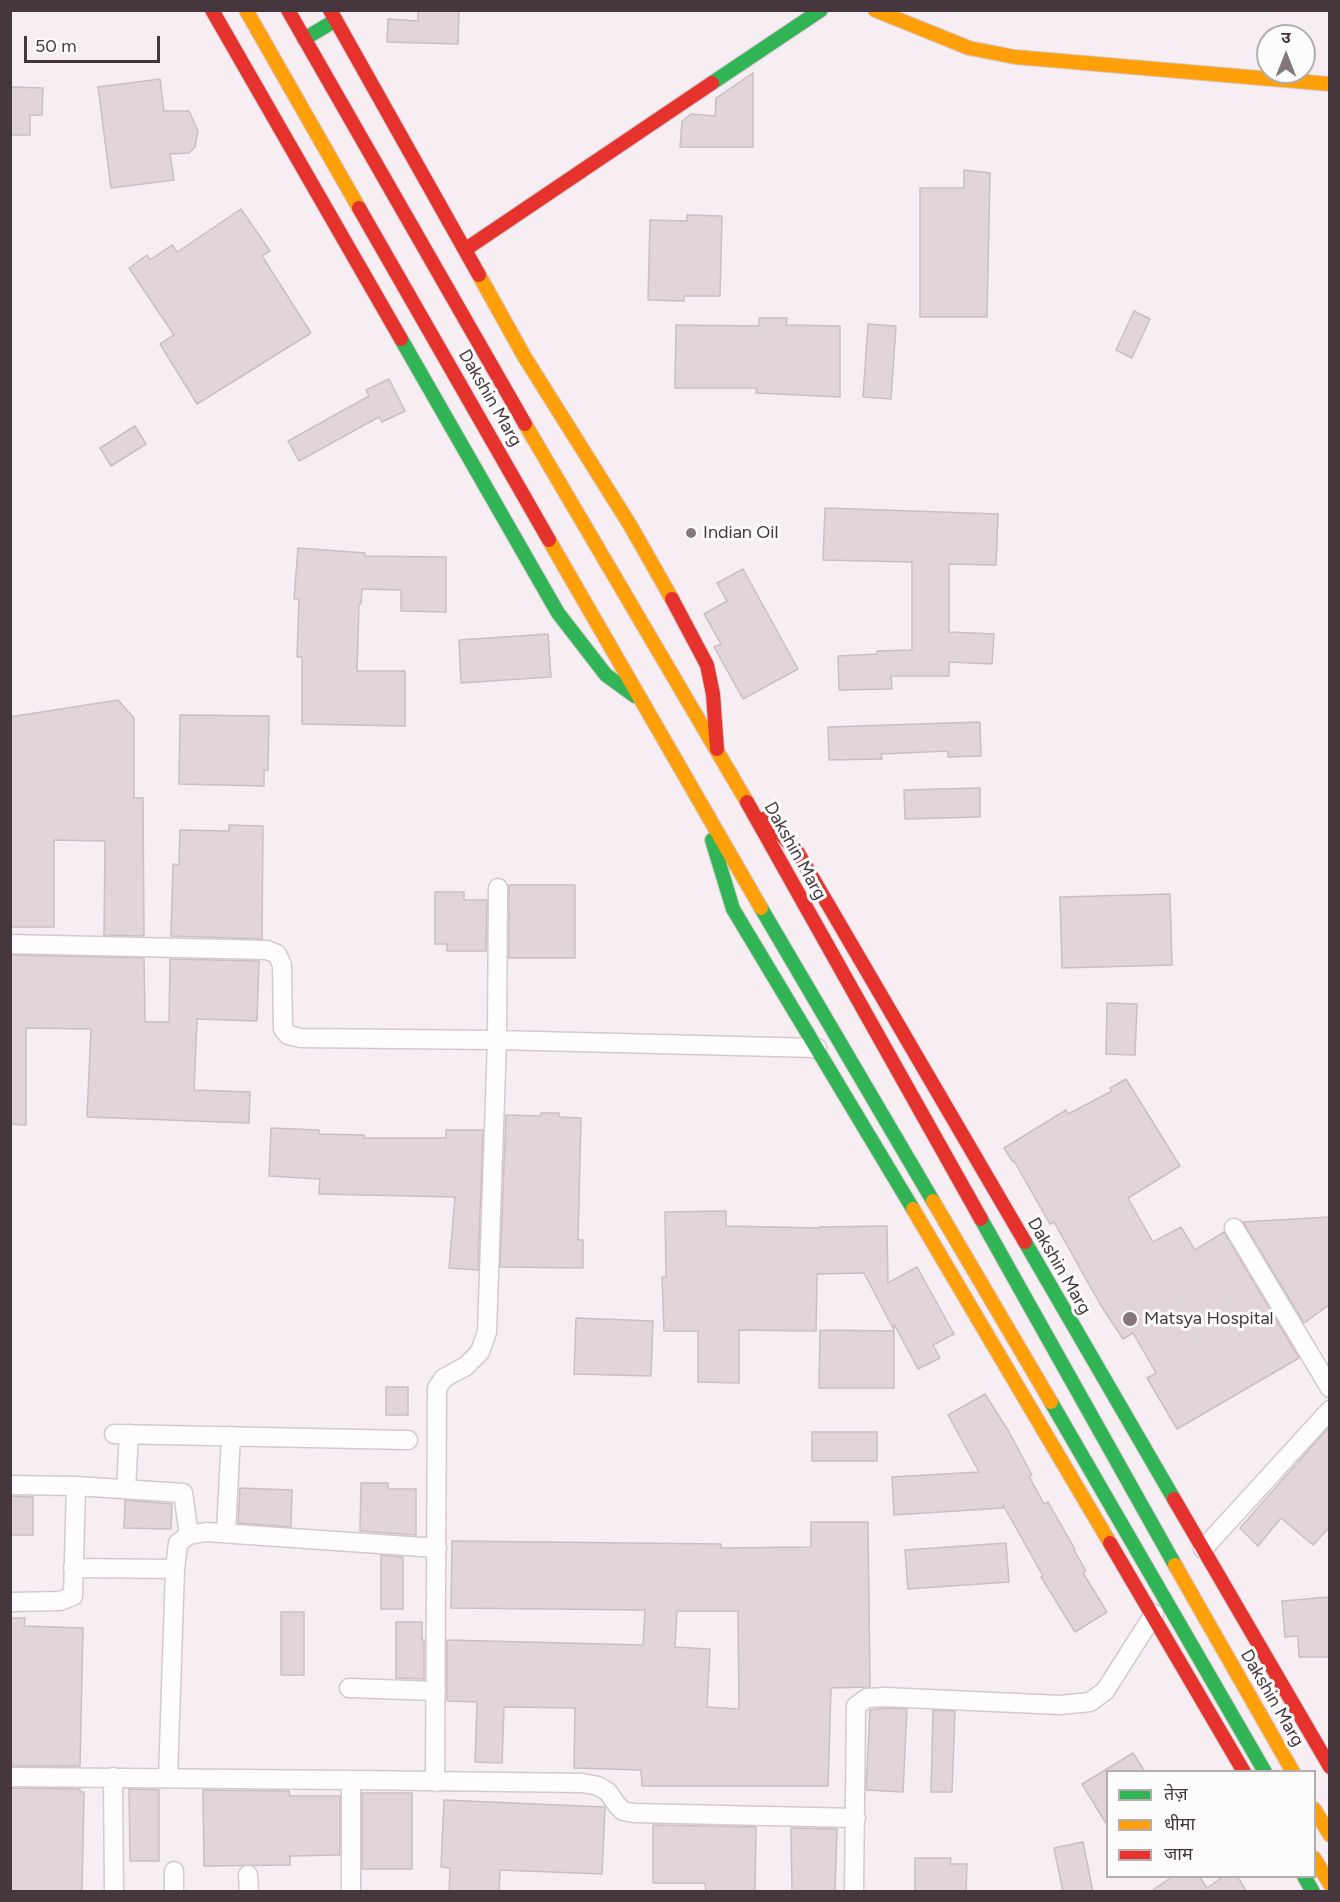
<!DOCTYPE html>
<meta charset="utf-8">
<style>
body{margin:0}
#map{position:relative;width:1340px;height:1902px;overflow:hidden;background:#f6eef2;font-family:Figtree,"Noto Sans Devanagari",sans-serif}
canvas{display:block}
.frame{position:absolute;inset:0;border:12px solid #46373e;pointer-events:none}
.legend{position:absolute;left:1106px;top:1770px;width:210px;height:108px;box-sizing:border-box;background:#fcfcfc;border:2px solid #b3adb0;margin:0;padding:8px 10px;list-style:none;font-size:18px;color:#46373e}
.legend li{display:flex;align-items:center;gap:12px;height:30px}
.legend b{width:30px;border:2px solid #b3adb0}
.north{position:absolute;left:1256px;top:24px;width:60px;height:60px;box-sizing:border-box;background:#fcfcfc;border:2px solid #b3adb0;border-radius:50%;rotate:0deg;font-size:16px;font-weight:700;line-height:24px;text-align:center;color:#46373e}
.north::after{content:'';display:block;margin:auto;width:21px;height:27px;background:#84777d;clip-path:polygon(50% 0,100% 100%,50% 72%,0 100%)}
.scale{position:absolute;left:24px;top:36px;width:136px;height:27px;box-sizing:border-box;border:3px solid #46373e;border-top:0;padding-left:8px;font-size:18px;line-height:21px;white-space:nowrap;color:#46373e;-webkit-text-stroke:4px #fcfcfc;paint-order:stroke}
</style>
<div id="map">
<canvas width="1340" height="1902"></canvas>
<div class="frame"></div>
<ul class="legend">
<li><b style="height:8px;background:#30b455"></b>तेज़</li>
<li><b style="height:8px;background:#ff9f0a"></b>धीमा</li>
<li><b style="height:8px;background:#e5322d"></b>जाम</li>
</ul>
<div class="north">उ</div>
<div class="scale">50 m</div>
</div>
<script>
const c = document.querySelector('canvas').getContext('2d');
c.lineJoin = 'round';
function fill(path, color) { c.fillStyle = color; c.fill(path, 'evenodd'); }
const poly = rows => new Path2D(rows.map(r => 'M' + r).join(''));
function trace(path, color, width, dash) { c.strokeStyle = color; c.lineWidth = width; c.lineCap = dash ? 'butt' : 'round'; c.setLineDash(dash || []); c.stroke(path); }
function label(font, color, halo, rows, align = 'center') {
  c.font = font + ' Figtree,sans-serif'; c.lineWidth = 6; c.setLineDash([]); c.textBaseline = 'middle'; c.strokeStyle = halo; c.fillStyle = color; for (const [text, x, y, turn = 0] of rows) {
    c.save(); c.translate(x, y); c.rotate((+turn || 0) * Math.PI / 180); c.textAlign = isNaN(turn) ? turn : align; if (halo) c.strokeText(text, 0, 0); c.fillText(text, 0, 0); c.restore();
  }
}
const building = poly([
 [418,10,459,10,458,44,387,42,388,19,418,21,418,10],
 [753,73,753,147,680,147,682,121,691,114,715,116,716,98,753,73],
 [160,79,164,111,189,111,198,131,195,147,189,153,170,154,174,180,111,188,98,87,160,79],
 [10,87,43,88,42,115,30,115,30,135,10,135,10,87],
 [964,170,990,173,987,317,920,317,920,188,964,188,964,170],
 [241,209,270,251,262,256,311,333,197,404,160,344,174,335,129,268,147,255,150,260,172,245,177,252,241,209],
 [687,215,722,216,720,296,684,296,684,301,648,300,650,220,687,221,687,215],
 [1134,311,1150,319,1132,358,1116,350,1134,311],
 [759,318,787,318,786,325,840,326,840,397,756,393,757,388,675,388,676,325,759,326,759,318],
 [868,324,896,326,891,399,863,397,868,324],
 [389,379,405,411,382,422,379,417,299,461,288,441,369,396,366,390,389,379],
 [135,426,146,444,111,466,100,448,135,426],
 [825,508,998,514,996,565,949,564,949,632,994,634,992,664,949,662,949,676,891,676,892,689,839,690,838,656,877,654,877,651,912,650,912,562,823,560,825,508],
 [298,548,365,553,365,556,446,557,446,612,401,611,401,590,362,589,361,604,359,604,357,671,405,671,405,726,302,724,302,657,297,657,299,599,294,599,298,548],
 [743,569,798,669,743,699,714,647,721,644,704,614,727,601,717,583,743,569],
 [548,634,551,677,461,683,459,640,548,634],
 [118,700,134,718,134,798,143,798,144,936,104,935,105,841,54,840,54,927,10,927,10,717,118,700],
 [180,715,269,716,268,770,264,770,264,786,179,784,180,715],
 [980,722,981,756,948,757,948,751,881,754,882,759,829,760,828,727,980,722],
 [980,788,980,817,905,819,904,790,980,788],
 [229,825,263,826,262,939,171,936,173,864,179,865,180,830,229,831,229,825],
 [509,885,575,885,575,958,509,958,509,885],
 [435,892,464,892,464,900,487,900,486,951,447,951,447,944,435,944,435,892],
 [1170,894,1172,965,1062,968,1060,897,1170,894],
 [10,955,144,958,145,1022,169,1022,170,959,259,961,257,1021,197,1019,194,1090,250,1092,249,1123,87,1117,91,1029,26,1028,26,1125,10,1124,10,955],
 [1107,1003,1137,1004,1135,1055,1106,1054,1107,1003],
 [1126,1079,1180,1166,1128,1198,1153,1242,1181,1227,1195,1250,1224,1232,1299,1358,1177,1429,1147,1378,1156,1373,1133,1333,1123,1339,1100,1304,1054,1222,1050,1224,1014,1161,1013,1162,1004,1148,1066,1110,1068,1114,1112,1091,1110,1088,1126,1079],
 [541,1113,559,1113,559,1117,581,1118,578,1240,583,1240,583,1268,500,1267,506,1115,541,1116,541,1113],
 [271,1128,319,1130,319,1134,364,1135,364,1138,446,1138,446,1130,483,1130,478,1270,449,1268,455,1197,319,1194,320,1179,269,1176,271,1128],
 [726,1211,726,1226,819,1228,819,1227,887,1226,888,1283,917,1267,954,1334,933,1345,940,1358,918,1369,894,1324,894,1330,864,1273,817,1274,816,1331,739,1330,739,1383,698,1382,698,1331,664,1331,662,1277,666,1277,665,1212,726,1211],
 [1329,1217,1329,1305,1304,1323,1243,1222,1329,1217],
 [576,1318,653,1321,651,1376,574,1374,576,1318],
 [820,1330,894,1331,894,1388,819,1388,820,1330],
 [386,1387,408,1387,408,1415,386,1415,386,1387],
 [985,1394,1009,1432,1032,1475,1029,1476,1044,1504,1048,1502,1075,1549,1074,1550,1086,1571,1083,1573,1107,1612,1075,1632,1041,1577,1043,1576,1003,1505,1003,1508,894,1515,892,1477,979,1472,948,1415,985,1394],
 [1329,1427,1329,1528,1313,1545,1281,1518,1258,1546,1240,1528,1329,1427],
 [812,1432,877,1432,877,1461,812,1461,812,1432],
 [361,1483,388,1483,388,1489,416,1489,416,1535,360,1531,361,1483],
 [240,1488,292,1490,291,1527,238,1523,240,1488],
 [10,1496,33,1497,33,1535,10,1535,10,1496],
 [125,1500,172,1504,171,1529,124,1528,125,1500],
 [811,1522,868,1522,870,1687,831,1688,828,1786,642,1786,641,1770,574,1768,575,1708,504,1707,502,1763,475,1762,477,1702,447,1701,447,1640,643,1645,645,1610,451,1608,452,1541,721,1544,721,1548,811,1547,811,1522],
 [677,1611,738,1611,739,1709,707,1707,710,1649,675,1647,677,1611],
 [1006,1543,1009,1582,908,1589,905,1550,1006,1543],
 [381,1555,403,1557,403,1609,381,1609,381,1555],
 [1329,1597,1329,1657,1299,1657,1298,1636,1285,1637,1282,1601,1329,1597],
 [281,1612,304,1612,304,1675,281,1675,281,1612],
 [10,1618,25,1618,24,1626,83,1628,80,1766,10,1766,10,1618],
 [396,1622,422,1622,422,1640,424,1640,424,1679,396,1678,396,1622],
 [885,1708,907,1709,903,1792,866,1790,870,1710,885,1708],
 [933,1710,955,1711,952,1792,931,1792,933,1710],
 [1133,1753,1145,1772,1107,1772,1107,1825,1082,1784,1133,1753],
 [10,1788,80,1789,80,1792,84,1792,82,1892,10,1892,10,1788],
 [129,1789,159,1790,159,1861,130,1861,129,1789],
 [203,1790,289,1791,290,1796,340,1796,340,1855,290,1856,290,1865,204,1866,203,1790],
 [362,1793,412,1793,412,1869,362,1869,362,1793],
 [444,1800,605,1807,602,1874,500,1870,499,1892,449,1892,450,1868,441,1867,444,1800],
 [653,1825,756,1827,755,1892,706,1892,705,1883,653,1883,653,1825],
 [791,1828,837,1829,835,1892,792,1892,791,1828],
 [1083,1842,1093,1892,1063,1892,1054,1848,1083,1842],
 [915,1858,951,1858,950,1864,967,1864,966,1892,915,1892,915,1858],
 [1173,1876,1199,1876,1207,1888,1224,1876,1237,1876,1247,1892,1150,1892,1173,1876]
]);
fill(building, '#e1d5da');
trace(building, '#c9bfc4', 1.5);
const street = poly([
 [10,944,267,950,277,954,282,965,283,1029,288,1035,301,1038,497,1040,817,1048],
 [1234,1228,1330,1388],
 [114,1434,408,1440],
 [10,1485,76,1486,183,1493,189,1535],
 [126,1489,129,1434],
 [226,1533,231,1436],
 [1203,1549,1330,1410],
 [73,1568,175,1569],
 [10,1602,60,1601,73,1596,76,1486],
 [349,1688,436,1691],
 [10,1777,351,1780],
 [113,1777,114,1892],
 [168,1778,175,1569,178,1543,189,1535,206,1532,437,1548],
 [435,1782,437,1388,444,1378,466,1366,480,1352,487,1332,497,1040,498,888],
 [248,1875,249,1892],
 [174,1892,174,1871],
 [351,1892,351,1780,583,1783,598,1786,608,1792,617,1805,623,1811,634,1813,856,1818],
 [854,1892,856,1706,867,1698,885,1697,1060,1705,1090,1702,1105,1691,1154,1614]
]);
const fast = poly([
 [304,39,336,20],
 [712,83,821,10],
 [401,339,558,613,606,675,635,696],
 [712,840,733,909,913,1209],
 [761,908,933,1201],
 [981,1219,1175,1565],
 [1025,1242,1174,1499],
 [1051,1402,1265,1772],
 [1304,1876,1313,1892]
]);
const slow = poly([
 [246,10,359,208],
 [875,10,969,48,1015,57,1330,84],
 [479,275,524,356,630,525,672,599],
 [525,424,747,802],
 [549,540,761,908],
 [933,1201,1051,1402],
 [913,1209,1110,1543],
 [1175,1565,1293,1772],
 [1314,1809,1330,1835],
 [1314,1858,1330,1884]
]);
const jam = poly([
 [212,10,401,339],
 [288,10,525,424],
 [330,10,479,275],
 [359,208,549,540],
 [466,249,712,83],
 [672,599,707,665,713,694,717,749],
 [747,802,981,1219],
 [766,818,798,853,1025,1242],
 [1174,1499,1330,1767],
 [1110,1543,1244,1772]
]);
trace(street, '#d4c9cf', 21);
trace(fast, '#d4c9cf', 16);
trace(slow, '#d4c9cf', 16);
trace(jam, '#d4c9cf', 16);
trace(street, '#fefcfd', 18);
trace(fast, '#30b455', 14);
trace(slow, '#ff9f0a', 14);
trace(jam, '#e5322d', 14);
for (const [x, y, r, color] of [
 [691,533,6,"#84777d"],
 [1130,1319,8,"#84777d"]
]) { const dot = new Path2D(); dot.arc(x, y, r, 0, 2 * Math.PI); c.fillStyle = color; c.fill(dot); trace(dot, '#fcfcfc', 2); }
label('18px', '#46373e', '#fcfcfc', [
 ["Dakshin Marg",490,398,60],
 ["Dakshin Marg",795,851,61],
 ["Dakshin Marg",1059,1266,60],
 ["Dakshin Marg",1272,1698,60]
]);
label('18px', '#46373e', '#fcfcfc', [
 ["Indian Oil",703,533],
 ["Matsya Hospital",1144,1319]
], 'left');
</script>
